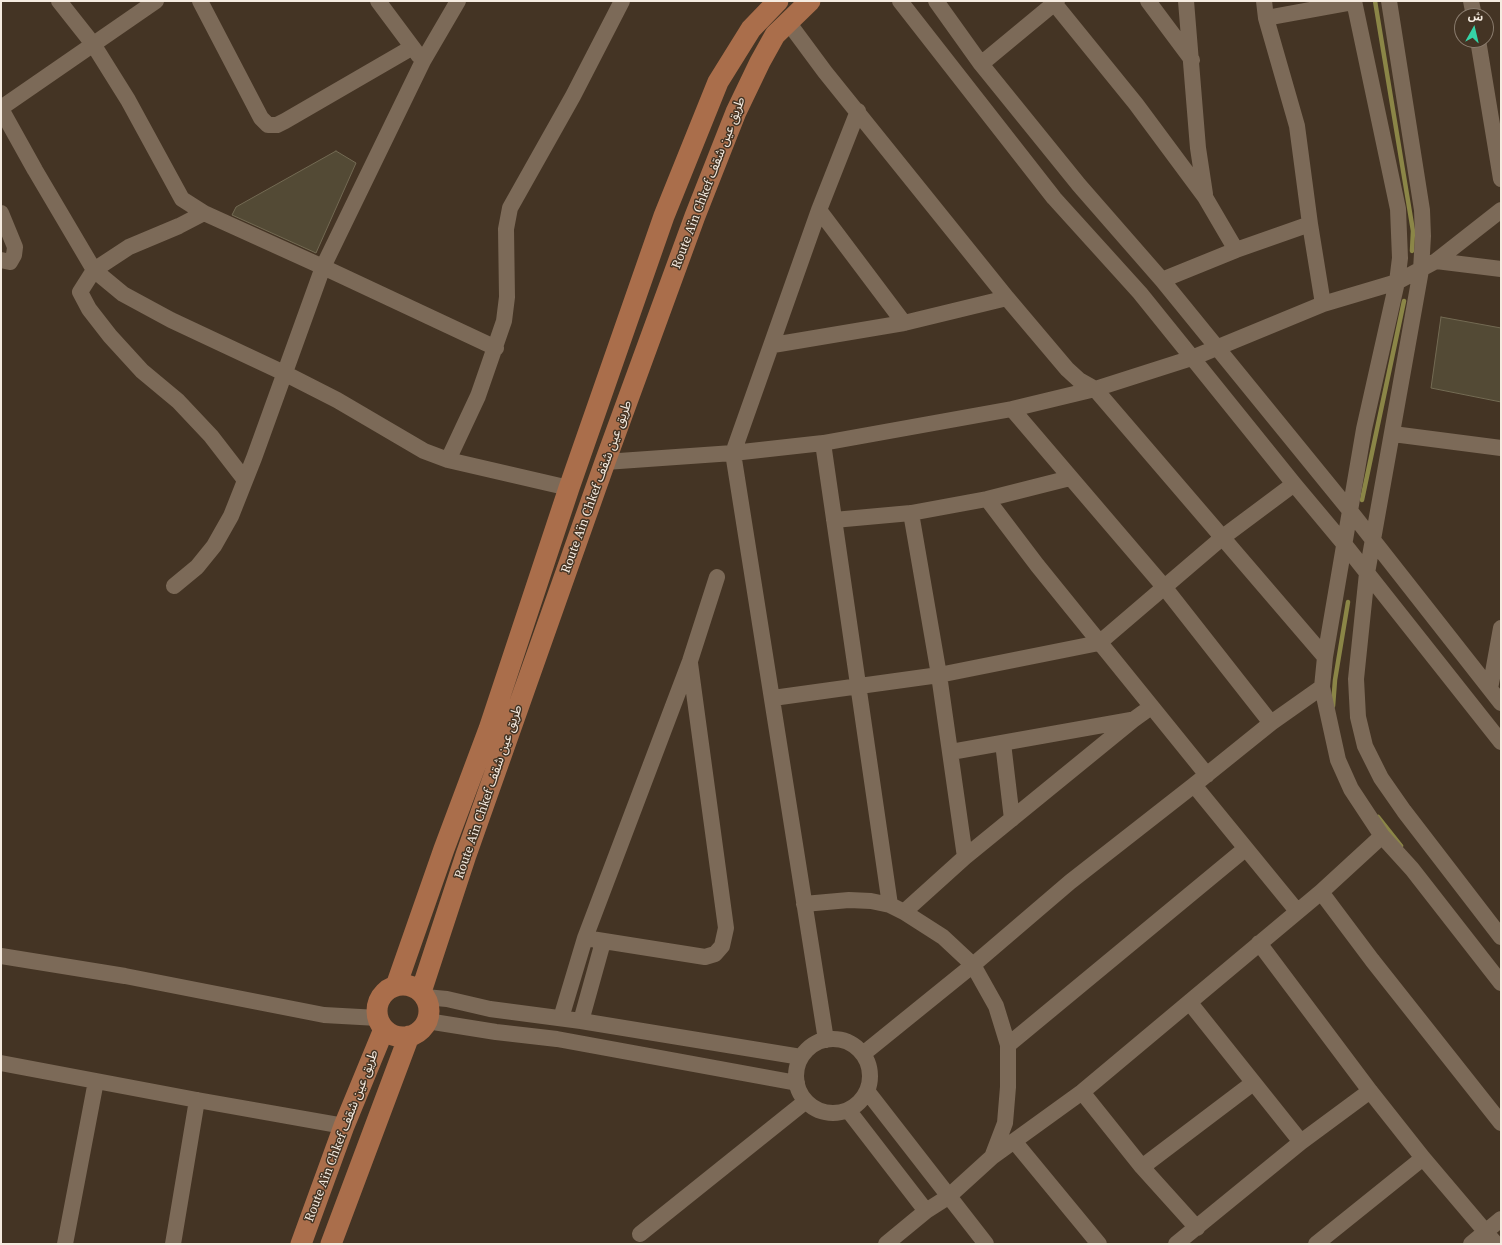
<!DOCTYPE html>
<meta charset="utf-8">
<style>
body{margin:0}
#map{position:relative;width:1502px;height:1245px;overflow:hidden;background:#443424;font-family:"Source Serif 4","Noto Sans Arabic",serif}
canvas{display:block}
.frame{position:absolute;inset:0;border:2px solid #f5ebe0;pointer-events:none}
.north{position:absolute;left:1454px;top:8px;width:40px;height:40px;box-sizing:border-box;background:#443424;border:1px solid #8b7d6f;border-radius:50%;rotate:8deg;font-size:11px;font-weight:700;line-height:16px;text-align:center;color:#f5ebe0}
.north::after{content:'';display:block;margin:auto;width:14px;height:18px;background:#35d4a7;clip-path:polygon(50% 0,100% 100%,50% 72%,0 100%)}
</style>
<div id="map">
<canvas width="1502" height="1245"></canvas>
<div class="frame"></div>
<div class="north">ش</div>
</div>
<script>
const c = document.querySelector('canvas').getContext('2d');
c.lineJoin = 'round';
const poly = rows => new Path2D(rows.map(r => 'M' + r).join(''));
function trace(path, color, width, dash) { c.strokeStyle = color; c.lineWidth = width; c.lineCap = dash ? 'butt' : 'round'; c.setLineDash(dash || []); c.stroke(path); }
function fill(path, color) { c.fillStyle = color; c.fill(path, 'evenodd'); }
function label(font, color, halo, rows, align = 'center') {
  c.font = font + ' "Source Serif 4","Noto Sans Arabic",serif'; c.lineWidth = 3; c.setLineDash([]); c.textBaseline = 'middle'; c.strokeStyle = halo; c.fillStyle = color; for (const [text, x, y, turn = 0] of rows) {
    c.save(); c.translate(x, y); c.rotate((+turn || 0) * Math.PI / 180); c.textAlign = isNaN(turn) ? turn : align; if (halo) c.strokeText(text, 0, 0); c.fillText(text, 0, 0); c.restore();
  }
}
trace(poly([
 [1375,1,1413,231,1412,251],
 [1362,500,1404,301],
 [1333,706,1335,680,1348,602],
 [1378,817,1401,846]
]), '#8b8647', 4.5);
const building = poly([
 [336,151,356,163,316,253,232,215,236,207,336,151],
 [1441,317,1501,328,1501,402,1431,388,1441,317]
]);
fill(building, '#534a35');
trace(building, '#736a53', 1);
trace(poly([
 [59,1,93,44,128,100,182,199,204,213,323,267,496,348],
 [200,1,261,118,268,125,277,125,285,121,411,48],
 [378,1,419,56],
 [900,1,1054,198,1140,293,1294,484,1345,545,1501,742],
 [936,1,981,64,1079,185,1162,280,1351,512,1501,703],
 [1148,1,1192,60],
 [1186,1,1198,148,1205,194],
 [1264,1,1266,18,1297,126,1310,224,1323,304],
 [1354,1,1398,209,1400,258,1397,282,1364,429,1325,657,1322,687,1338,760,1351,789,1382,836,1412,869,1501,983],
 [1389,1,1422,210,1423,236,1421,270,1367,573,1356,679,1358,717,1365,746,1381,778,1404,811,1501,937],
 [1471,1,1474,16],
 [1054,3,1136,104,1205,197,1236,250],
 [1266,18,1354,2],
 [788,22,825,72,1007,298,1067,369,1079,380,1095,389,1325,657],
 [1478,40,1501,179],
 [981,64,1057,1],
 [1,108,156,1],
 [1,109,35,170,94,270,123,294,171,320,284,373,337,400,424,451,448,460,569,488],
 [819,210,904,323],
 [1,213,15,247,14,255,10,262,1,260],
 [204,213,179,226,129,247,94,270,80,292,89,309,110,336,142,371,178,401,211,436,245,480],
 [1436,261,1501,269],
 [1162,280,1236,250,1310,224],
 [773,345,904,323,1007,298],
 [1012,409,1165,588,1271,723],
 [1393,434,1501,448],
 [823,443,890,905],
 [448,460,478,396,504,321,507,297,506,229,510,208,573,96,622,1],
 [605,462,733,453,823,443,1012,409,1095,389,1192,358,1323,304,1397,282,1436,261,1501,210],
 [987,499,1037,565,1207,775],
 [911,513,939,675,965,857],
 [834,520,911,513,987,499,1070,478],
 [174,586,197,567,214,546,231,516,254,458,323,267,423,61,458,1],
 [1490,689,1501,628],
 [773,698,939,675,1099,643,1223,537,1294,484],
 [1003,743,1012,819],
 [951,752,1131,720],
 [1194,785,1297,911],
 [1321,892,1372,960,1501,1123],
 [804,904,849,900,871,901,890,905,904,912,943,937,973,965,996,1006,1008,1045,1008,1087,1005,1123,992,1157],
 [904,912,965,857,1133,720,1151,707],
 [585,938,705,957,715,954,722,946,726,928,690,663],
 [1259,943,1370,1091,1423,1158,1496,1244],
 [1,956,125,976,324,1015,378,1018],
 [425,997,447,999,490,1009,581,1021,801,1057],
 [1190,1003,1301,1142],
 [561,1018,585,938,690,661,717,577],
 [427,1021,496,1032,557,1039,797,1083],
 [581,1021,603,942],
 '796 1076a37 37 0 1 1 74 0a37 37 0 1 1-74 0Z',
 [826,1040,733,453,819,210,858,111],
 [1008,1045,1245,849],
 [863,1054,973,965,1070,882,1194,785,1271,723,1322,687],
 [1,1063,197,1100,344,1126],
 [867,1091,986,1244],
 [1082,1092,1142,1167,1197,1228],
 [848,1110,926,1211],
 [1014,1141,1099,1244],
 [1142,1167,1253,1083],
 [640,1234,806,1101],
 [65,1244,96,1081],
 [173,1244,197,1100],
 [886,1244,926,1211,948,1197,992,1157,1082,1092,1321,892,1382,836],
 [1176,1244,1301,1142,1370,1091],
 [1316,1244,1423,1158],
 [1471,1244,1501,1219]
]), '#7c6a58', 16);
trace(poly([
 '377 1011a26 26 0 1 1 52 0a26 26 0 1 1-52 0Z',
 [396,986,444,849,489,729,569,488,664,216,718,82,751,29,778,1],
 [421,992,466,855,605,462,695,216,736,112,760,62,775,35,810,1],
 [301,1244,344,1126,384,1029],
 [331,1244,409,1036]
]), '#aa6e4b', 21);
label('13px', '#f5ebe0', '#443424', [
 ["Route Aïn Chkef طريق عين شقف",709,183,-69],
 ["Route Aïn Chkef طريق عين شقف",597,487,-70],
 ["Route Aïn Chkef طريق عين شقف",489,792,-71],
 ["Route Aïn Chkef طريق عين شقف",342,1136,-69]
]);
</script>
